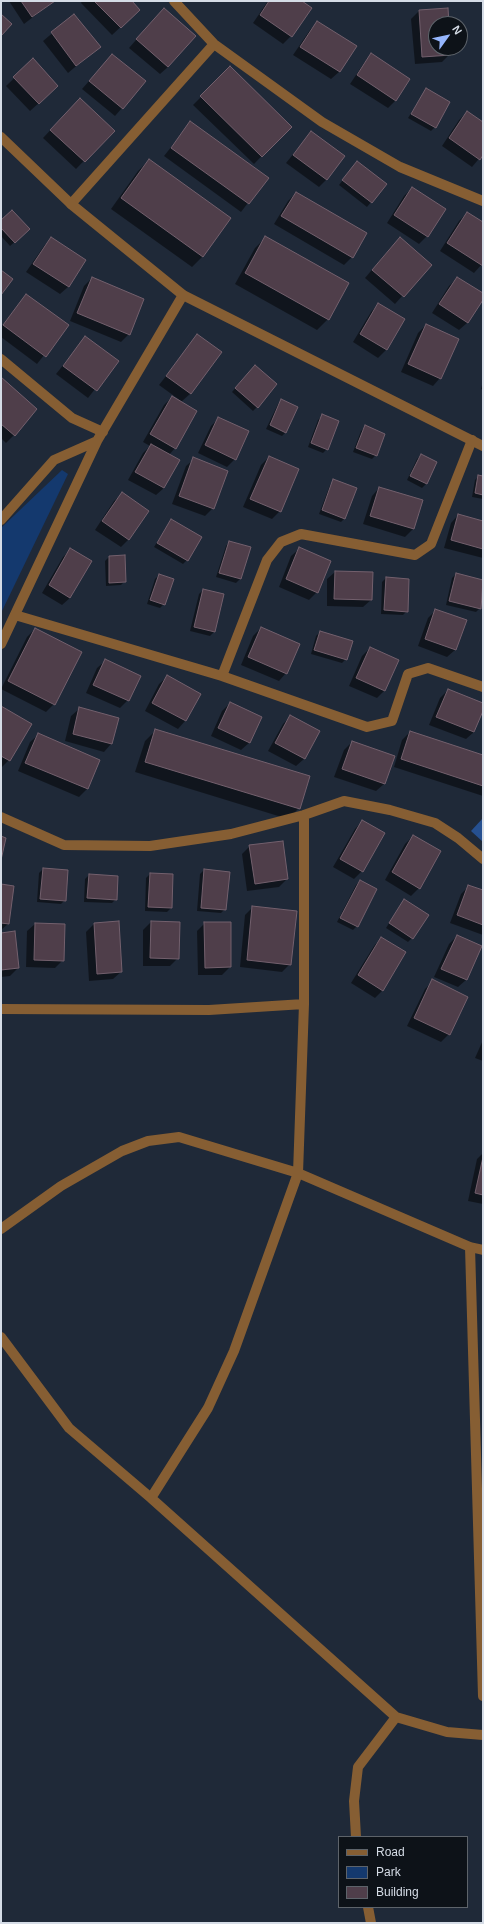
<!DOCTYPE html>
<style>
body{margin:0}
#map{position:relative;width:484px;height:1924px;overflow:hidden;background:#1f2938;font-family:Helvetica,sans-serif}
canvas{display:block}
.frame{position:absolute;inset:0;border:2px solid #d5dce6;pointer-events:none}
.legend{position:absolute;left:338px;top:1836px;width:130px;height:72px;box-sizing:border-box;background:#0d1218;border:1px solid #5d636a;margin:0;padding:5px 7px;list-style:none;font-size:12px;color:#d5dce6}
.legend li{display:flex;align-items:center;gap:8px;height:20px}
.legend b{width:20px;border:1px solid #5d636a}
.north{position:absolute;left:428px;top:16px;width:40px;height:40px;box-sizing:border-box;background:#0d1218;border:1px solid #5d636a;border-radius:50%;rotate:57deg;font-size:11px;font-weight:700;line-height:16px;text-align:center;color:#d5dce6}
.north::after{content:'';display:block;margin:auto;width:14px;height:18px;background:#95b6fd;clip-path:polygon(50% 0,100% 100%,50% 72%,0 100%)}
</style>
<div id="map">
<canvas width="484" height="1924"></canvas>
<div class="frame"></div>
<ul class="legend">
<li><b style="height:5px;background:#865e33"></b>Road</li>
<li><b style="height:11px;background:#14396e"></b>Park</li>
<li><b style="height:11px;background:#4f3e4a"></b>Building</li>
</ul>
<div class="north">N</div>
</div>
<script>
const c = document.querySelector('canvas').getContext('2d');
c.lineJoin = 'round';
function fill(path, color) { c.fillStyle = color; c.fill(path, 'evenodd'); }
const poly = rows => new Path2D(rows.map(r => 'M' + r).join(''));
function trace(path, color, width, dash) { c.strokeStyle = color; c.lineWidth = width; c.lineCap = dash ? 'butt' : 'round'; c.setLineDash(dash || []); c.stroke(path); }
fill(poly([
 [62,470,68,474,1,613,1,528]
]), '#14396e');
fill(poly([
 [483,818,483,842,471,831]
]), '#265090');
fill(poly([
 [9,1,54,1,24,24],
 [82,1,131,1,139,10,112,35,81,3],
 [268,1,300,1,310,8,291,36,283,44,253,23],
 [419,11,448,24,436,24,436,48,450,48,450,54,442,62,415,64,411,19],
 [74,15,99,47,68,73,43,41],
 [156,17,168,67,160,74,129,48],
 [318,22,355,46,339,72,331,79,293,55,310,30],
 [372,55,409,79,395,101,388,108,350,84,364,63],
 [33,60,49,94,30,111,6,86],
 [105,63,122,108,115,116,82,89],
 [230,68,290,127,254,164,193,105],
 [426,90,435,127,431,131,408,118],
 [72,107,113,131,76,169,43,138],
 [467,112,483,123,483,154,472,167,442,146,459,120],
 [191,122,267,178,241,212,164,156],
 [311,132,327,179,319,187,286,163],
 [149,160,203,256,192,267,111,209,138,171],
 [353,167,385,185,367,207,339,185],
 [412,188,427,236,419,244,387,223,404,196],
 [296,193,352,257,344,265,274,224,288,201],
 [467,213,483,223,483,263,474,273,440,251,459,221],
 [1,221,25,233,10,246,1,236],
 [51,238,85,260,68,287,60,294,26,272,44,246],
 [265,238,328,319,317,330,235,284,255,248],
 [392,246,430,265,395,304,365,278],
 [92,278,129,334,121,342,70,321,84,286],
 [457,278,483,294,483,298,467,323,459,330,432,313,449,286],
 [26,295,68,325,37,364,1,337,1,327],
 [378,304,404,320,386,350,378,358,353,342,371,312],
 [426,325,440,378,433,386,401,372,418,333],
 [198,335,220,352,190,394,181,402,175,448,169,455,164,488,156,495,128,480,143,453,150,446,143,442,164,405,172,397,181,402,181,401,159,385],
 [85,338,117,361,88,398,56,374],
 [251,370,257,407,253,411,232,392],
 [1,379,14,435,6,443,1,438],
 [483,381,483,390,481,389],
 [281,401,286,432,282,436,266,429,278,404],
 [322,416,327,449,323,453,308,447,318,420],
 [219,418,235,459,227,467,198,453,211,426],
 [365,427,376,455,372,459,353,452,361,431],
 [421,455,436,462,426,484,422,488,407,480,417,459],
 [269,457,280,511,272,519,243,507,261,465],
 [194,459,213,508,205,516,172,504,186,466],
 [479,476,483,477,483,499,472,497,475,480],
 [334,481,345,518,341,522,319,514,330,485],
 [379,488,421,501,413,529,405,537,363,524,372,496],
 [122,494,129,539,121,547,95,530,114,501],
 [458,515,483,522,483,558,444,548,451,523],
 [171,520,187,560,183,564,154,547],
 [229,542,240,579,236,583,216,577,226,546],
 [299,549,317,592,309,600,279,587,291,556],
 [70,550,70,598,62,605,42,593,63,557],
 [124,556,125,581,121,585,106,586,105,561,109,557],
 [335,572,371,600,363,607,327,606,327,579],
 [456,574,483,581,483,596,480,608,476,612,446,605,452,578],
 [159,575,164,604,160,608,147,604,155,579],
 [386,578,407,611,403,615,381,614,382,582],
 [203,590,214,632,210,636,190,631,199,594],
 [436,610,455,650,447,657,418,646,428,618],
 [261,628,286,673,279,681,241,665,253,636],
 [35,629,54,704,46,712,1,689,27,637],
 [320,632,346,659,342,663,311,654,316,636],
 [370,648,385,690,377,698,349,686,362,656],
 [105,661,128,700,120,708,86,693,97,668],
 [167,677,200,694,185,721,178,729,145,711,159,684],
 [448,690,483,704,474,732,466,739,429,725,440,698],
 [230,703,260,717,249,743,241,750,211,736,222,711],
 [1,707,9,760,1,768],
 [79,709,118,719,111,744,104,752,65,741,71,716],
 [291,716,319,732,304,759,296,766,268,751,283,724],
 [156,730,299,808,288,819,135,772,145,741],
 [410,732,483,757,483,796,394,767,402,740],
 [38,735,98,761,87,789,79,797,18,771,30,742],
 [352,742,384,784,376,791,334,777,344,750],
 [362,821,384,834,362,871,354,879,333,867,355,829],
 [413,836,419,888,411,896,385,880,405,844],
 [250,846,287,879,279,887,247,891,242,854],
 [43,869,65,900,61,904,37,902,39,873],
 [204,870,225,909,221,913,197,911,200,874],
 [150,874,172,875,171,908,167,912,145,911,146,878],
 [89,875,116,899,112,903,84,902,85,879],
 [360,881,357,926,353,930,337,922,356,885],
 [1,885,8,924,1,930],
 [469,886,483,891,483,935,450,923,461,894],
 [401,904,412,938,408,942,386,928],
 [253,907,290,964,282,972,240,967,245,915],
 [151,922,178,958,170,966,143,966,143,930],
 [118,923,121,972,113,979,89,981,86,932,94,924],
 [205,923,230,967,222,975,198,975,197,931],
 [35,924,63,960,55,968,26,967,27,931],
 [1,934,18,968,10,976,1,977],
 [457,936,466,980,458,987,434,977,449,944],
 [381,938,383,990,375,998,351,983,374,946],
 [433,981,449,1034,441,1042,407,1026,425,989],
 [483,1040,483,1061,475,1058],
 [483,1153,483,1204,468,1201,477,1159]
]), '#0007');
const building = poly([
 [21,1,55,1,32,17,21,1],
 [94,1,132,1,140,10,121,28,94,1],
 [269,1,302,1,312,8,292,37,260,15,269,1],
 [164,8,196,36,168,67,136,39,164,8],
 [448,8,449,24,436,24,436,48,451,48,451,55,422,57,419,10,448,8],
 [1,14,12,24,1,36,1,14],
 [74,14,101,47,76,66,51,32,74,14],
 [317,21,357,46,340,72,300,47,317,21],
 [371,53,410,79,396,101,357,75,371,53],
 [112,54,146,81,123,109,89,81,112,54],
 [33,58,58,86,39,104,13,77,33,58],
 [230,66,292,127,262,157,200,96,230,66],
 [426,88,450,102,436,128,411,114,426,88],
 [80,98,115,131,85,162,50,130,80,98],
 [467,111,483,122,483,155,480,160,449,138,467,111],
 [190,121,269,178,249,204,171,148,190,121],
 [311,131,345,156,327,180,293,155,311,131],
 [149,159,231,218,203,257,121,198,149,159],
 [357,161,387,184,372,203,342,180,357,161],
 [412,187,446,209,428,237,394,215,412,187],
 [296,192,367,233,353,258,281,216,296,192],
 [12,210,30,229,15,243,1,228,1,220,12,210],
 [467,212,483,222,483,266,447,243,467,212],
 [265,236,349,283,329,320,245,273,265,236],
 [51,237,86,260,69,287,33,264,51,237],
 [400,237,432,265,404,297,372,270,400,237],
 [1,270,13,279,1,295,1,270],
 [92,277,144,299,130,335,77,313,92,277],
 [457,277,483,293,483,300,468,323,439,304,457,277],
 [26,294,69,325,46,357,3,325,26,294],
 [378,303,405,319,387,350,360,334,378,303],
 [426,324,459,339,441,379,408,364,426,324],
 [197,334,222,352,191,394,166,376,197,334],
 [85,336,119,361,97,391,63,366,85,336],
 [255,365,277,384,258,408,235,388,255,365],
 [1,377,37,409,15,436,1,424,1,377],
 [172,396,197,411,176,449,150,434,172,396],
 [281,399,298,407,286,433,270,425,281,399],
 [322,414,339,421,328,450,311,443,322,414],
 [218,417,249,431,236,460,205,445,218,417],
 [365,425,385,434,377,456,356,448,365,425],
 [151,444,180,460,164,488,135,472,151,444],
 [421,454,437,462,427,484,410,476,421,454],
 [269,456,299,469,281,512,250,499,269,456],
 [193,457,228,471,214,509,179,496,193,457],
 [478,475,483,476,483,495,475,493,478,475],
 [333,479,357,488,345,519,322,510,333,479],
 [379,487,423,500,414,529,370,516,379,487],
 [122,492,149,511,129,540,102,521,122,492],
 [458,514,483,521,483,549,451,540,458,514],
 [171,519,202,537,188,561,157,543,171,519],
 [229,541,251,547,241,579,219,573,229,541],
 [299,547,331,561,318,593,286,579,299,547],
 [70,548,92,561,70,598,49,585,70,548],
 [125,555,126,582,109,583,109,556,125,555],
 [335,571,373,572,372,600,334,599,335,571],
 [456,573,483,580,481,609,449,601,456,573],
 [159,574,174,579,165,605,150,600,159,574],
 [386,577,409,579,408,612,384,610,386,577],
 [203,589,224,594,215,632,194,627,203,589],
 [435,609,467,620,456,650,425,639,435,609],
 [261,627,300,644,287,674,248,657,261,627],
 [35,628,82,652,55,705,8,681,35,628],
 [320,631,353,641,347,660,314,650,320,631],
 [370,647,399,660,385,691,356,678,370,647],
 [105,659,141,676,129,701,93,685,105,659],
 [167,675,201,694,186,721,152,703,167,675],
 [448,689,483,703,483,711,474,732,436,717,448,689],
 [230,702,262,717,250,743,218,728,230,702],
 [1,706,32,724,10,761,1,756,1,706],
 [79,707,119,718,112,744,73,734,79,707],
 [290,715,320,731,305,759,275,743,290,715],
 [155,729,310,776,300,809,145,762,155,729],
 [410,731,483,755,483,786,401,759,410,731],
 [38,733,100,760,88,789,25,763,38,733],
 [352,741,395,756,385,784,342,769,352,741],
 [362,820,385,833,363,872,340,859,362,820],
 [413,835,441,851,420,889,392,872,413,835],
 [1,836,6,838,1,860,1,836],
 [283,841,288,879,255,884,249,845,283,841],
 [43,868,68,870,66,901,40,899,43,868],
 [204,869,230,872,226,910,201,908,204,869],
 [150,873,173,874,172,908,148,907,150,873],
 [89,874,118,876,117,900,87,898,89,874],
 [360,880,377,889,358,927,340,918,360,880],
 [1,884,14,886,9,924,1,923,1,884],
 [468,885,483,890,483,925,457,915,468,885],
 [404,899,429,915,413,939,389,923,404,899],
 [252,906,297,911,291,965,247,960,252,906],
 [119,921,122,972,97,974,94,923,119,921],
 [151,921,180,922,179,959,150,958,151,921],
 [204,922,231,922,231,967,205,968,204,922],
 [35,923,65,924,64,961,34,960,35,923],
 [15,931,19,968,1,970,1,933,15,931],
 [457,935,482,946,467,980,441,969,457,935],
 [381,937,406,952,383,991,358,975,381,937],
 [432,979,468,997,450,1035,414,1018,432,979],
 [483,1157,483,1195,475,1193,483,1157]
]);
fill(building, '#4f3e4a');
trace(building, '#73606d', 1);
trace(poly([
 [174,1,214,44,322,122,400,167,483,201],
 [71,204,214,44],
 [1,359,72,418,103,432],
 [1,520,54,460,97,441],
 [15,615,222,676,367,727,392,721,408,674,428,668,483,687],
 [1,644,97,441,183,295],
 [222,676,267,560,281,542,301,534,415,555,431,544,472,440],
 [1,817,64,845,150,846,231,834,304,815,344,801,390,810,435,823,458,838,483,859],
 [1,1009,209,1010,304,1004],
 [1,1229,61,1186,122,1151,148,1141,179,1137,298,1173,470,1247,483,1250],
 [470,1247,483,1696],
 [1,1337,69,1428,151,1498,396,1717,447,1732,483,1735],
 [151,1498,208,1408,234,1351,298,1173,304,1004,304,815],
 [356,1837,354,1801,358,1767,396,1717],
 [368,1907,371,1923]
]), '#865e33', 10);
trace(poly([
 [1,137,71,204,183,295,483,446]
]), '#865e33', 10);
</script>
